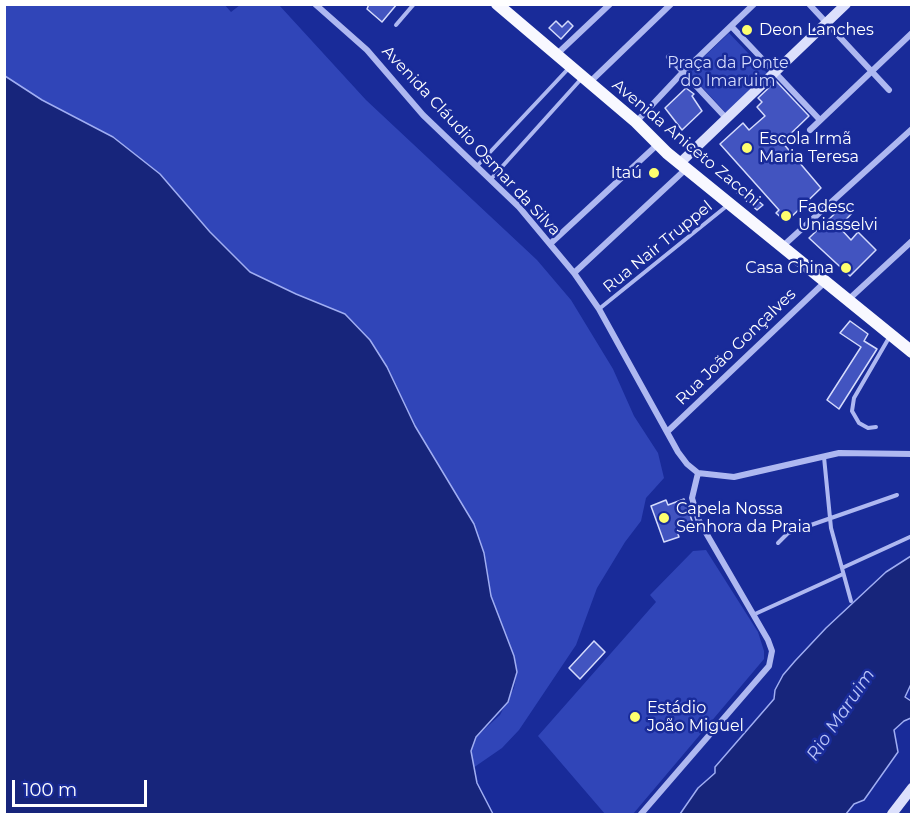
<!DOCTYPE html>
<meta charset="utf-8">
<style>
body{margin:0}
#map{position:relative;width:916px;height:819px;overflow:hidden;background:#192b99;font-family:Montserrat,sans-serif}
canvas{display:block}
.frame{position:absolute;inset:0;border:6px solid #fff;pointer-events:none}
.scale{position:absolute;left:12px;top:780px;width:135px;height:27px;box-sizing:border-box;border:3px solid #fff;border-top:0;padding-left:8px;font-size:18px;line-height:21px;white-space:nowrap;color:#fff;-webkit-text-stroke:4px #192b99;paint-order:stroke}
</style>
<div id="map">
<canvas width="916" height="819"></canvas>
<div class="frame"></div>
<div class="scale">100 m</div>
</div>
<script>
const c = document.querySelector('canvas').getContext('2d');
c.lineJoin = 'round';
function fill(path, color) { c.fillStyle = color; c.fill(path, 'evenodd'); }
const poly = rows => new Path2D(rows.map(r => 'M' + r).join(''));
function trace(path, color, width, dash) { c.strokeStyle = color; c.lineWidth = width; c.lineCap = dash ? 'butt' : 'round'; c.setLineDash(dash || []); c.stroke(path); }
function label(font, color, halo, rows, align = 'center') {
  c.font = font + ' Montserrat,sans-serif'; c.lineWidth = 5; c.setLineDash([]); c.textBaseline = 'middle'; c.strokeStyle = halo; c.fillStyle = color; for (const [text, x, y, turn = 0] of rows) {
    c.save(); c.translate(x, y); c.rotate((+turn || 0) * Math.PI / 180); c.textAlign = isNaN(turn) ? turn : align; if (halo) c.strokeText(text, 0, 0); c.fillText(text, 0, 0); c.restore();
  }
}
fill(poly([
 [224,4,231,12,240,5,279,5,366,100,537,260,571,300,613,369,634,416,658,453,664,478,646,498,641,521,625,542,597,588,576,645,519,730,502,748,473,768,471,751,476,737,500,715,514,688,517,672,514,656,491,596,484,553,474,524,415,426,387,367,370,340,345,314,296,294,250,272,210,232,160,174,141,159,113,137,42,100,5,76,4,5],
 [729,33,767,73,726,113,688,72],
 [706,550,758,632,764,651,764,659,633,814,605,814,538,736,656,602,650,595,693,551]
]), '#3045b8');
const water = poly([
 [5,76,42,100,113,137,141,159,160,174,210,232,250,272,296,294,345,314,370,340,387,367,415,426,474,524,484,553,491,596,514,656,517,672,508,702,476,737,471,751,477,783,493,814,5,814,5,76],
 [911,556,912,682,905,697,911,701,911,718,904,721,894,730,898,752,864,800,854,804,846,814,680,814,698,788,715,773,715,767,774,699,775,690,783,675,795,661,826,628,886,572,911,556]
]);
fill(water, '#17257b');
trace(water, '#a0aef3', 1.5);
const building = poly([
 [369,4,397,4,382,22,367,9,369,4],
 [556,21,562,27,568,21,573,26,561,39,549,28,556,21],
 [776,81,809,116,782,142,821,188,786,222,776,213,779,210,720,144,743,123,749,130,765,116,757,107,762,102,758,98,776,81],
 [686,88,694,94,692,96,702,111,682,130,665,108,686,88],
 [741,187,763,205,757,210,737,193,741,187],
 [845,204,853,212,839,227,851,240,858,232,876,250,850,276,809,238,845,204],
 [850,321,868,334,864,341,877,349,839,409,827,400,861,347,840,333,850,321],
 [684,499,694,526,677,531,679,537,664,542,651,506,666,500,668,505,684,499],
 [594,641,605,652,580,679,569,668,594,641]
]);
fill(building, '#4254c0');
trace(building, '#d5dbfc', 1.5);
trace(poly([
 [396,25,414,4],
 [477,166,568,69],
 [491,179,582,78],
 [599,309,728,205],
 [876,427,868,428,859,423,852,411,854,398,890,336],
 [824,457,831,528,851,601],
 [778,543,788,533,897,495],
 [842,568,912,536],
 [755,614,843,574]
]), '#aeb8f1', 4);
trace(poly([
 [315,4,367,50,423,115,519,207,574,273,599,309,678,452,687,464,698,473,692,498,698,519,768,640,772,651,769,666,641,814],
 [809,4,889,90],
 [731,26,820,120],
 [556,55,610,4],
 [669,57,727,119],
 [590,82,671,4],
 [636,122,683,72,754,4],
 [810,130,912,33],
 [550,244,658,144],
 [784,245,912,129],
 [574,273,687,168],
 [848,300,912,241],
 [667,432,825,282],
 [698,473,734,477,839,453,912,454]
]), '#aeb8f1', 6);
trace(poly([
 [681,162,846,4],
 [892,814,912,788]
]), '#dce0fc', 10);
trace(poly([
 [497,4,636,122,667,153,912,352]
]), '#f8f8ff', 12);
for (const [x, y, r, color] of [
 [747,30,6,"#feff6e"],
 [747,148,6,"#feff6e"],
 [654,173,6,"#feff6e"],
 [786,216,6,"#feff6e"],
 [846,268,6,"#feff6e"],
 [664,518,6,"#feff6e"],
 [635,717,6,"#feff6e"]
]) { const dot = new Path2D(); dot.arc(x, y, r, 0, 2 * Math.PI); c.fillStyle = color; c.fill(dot); trace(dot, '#192b99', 2); }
label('16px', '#fff', '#192b99', [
 ["Deon Lanches",759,30],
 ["Escola Irmã",759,139],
 ["Maria Teresa",759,157],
 ["Itaú",642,173,"right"],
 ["Fadesc",798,207],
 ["Uniasselvi",798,225],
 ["Casa China",834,268,"right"],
 ["Capela Nossa",676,509],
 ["Senhora da Praia",676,527],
 ["Estádio",647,708],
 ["João Miguel",647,726]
], 'left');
label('16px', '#d5dbfc', '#192b99', [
 ["Praça da Ponte",728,63],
 ["do Imaruim",728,81]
]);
label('16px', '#fff', '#192b99', [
 ["Avenida Cláudio Osmar da Silva",471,141,47],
 ["Avenida Aniceto Zacchi",686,143,40],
 ["Rua Nair Truppel",658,247,-39],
 ["Rua João Gonçalves",736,347,-44]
]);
label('italic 18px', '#bac4f8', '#192b99', [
 ["Rio Maruim",841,715,-56]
]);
</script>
